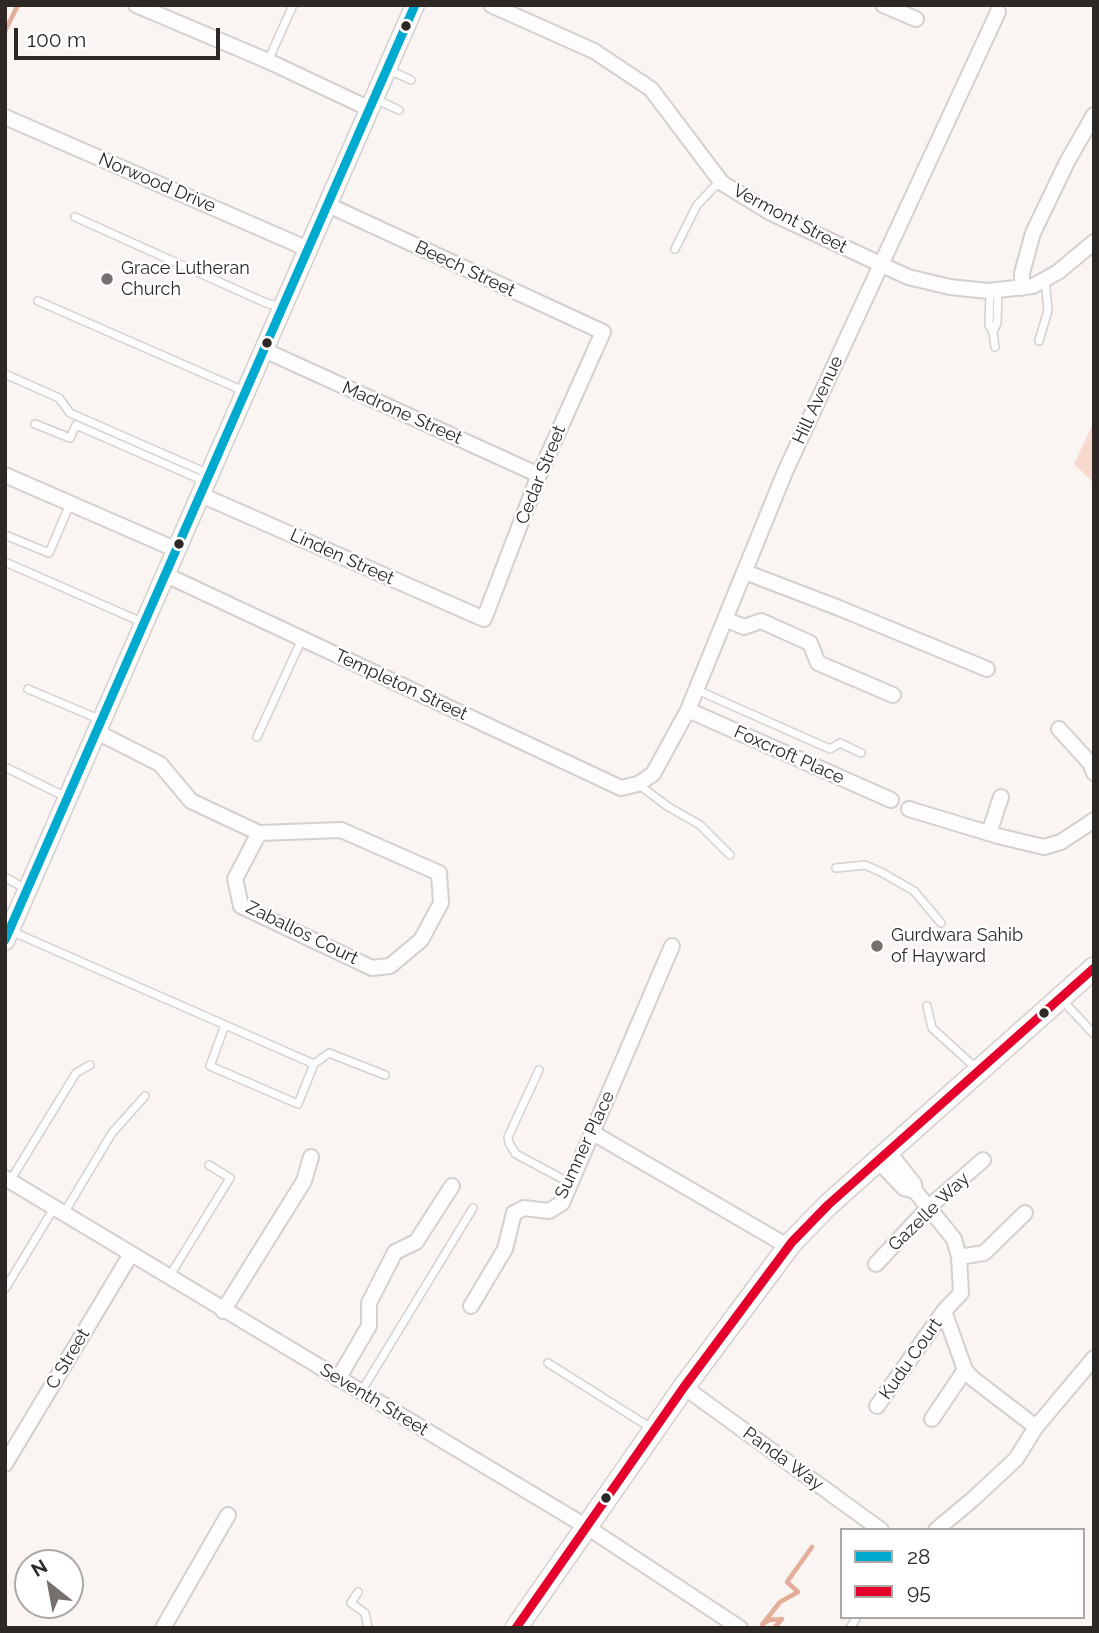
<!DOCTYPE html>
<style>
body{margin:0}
#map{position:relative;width:1099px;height:1633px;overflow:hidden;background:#faf4f2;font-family:Raleway,sans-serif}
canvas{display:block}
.frame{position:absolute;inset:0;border:7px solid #2d2826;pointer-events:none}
.legend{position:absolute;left:840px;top:1528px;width:245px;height:91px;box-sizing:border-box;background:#fff;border:2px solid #aba9a8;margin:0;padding:9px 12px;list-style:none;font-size:21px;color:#2d2826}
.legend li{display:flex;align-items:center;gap:14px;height:35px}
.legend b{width:35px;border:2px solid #aba9a8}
.north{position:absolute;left:14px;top:1549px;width:70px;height:70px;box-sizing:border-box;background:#fff;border:2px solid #aba9a8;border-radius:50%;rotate:329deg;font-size:19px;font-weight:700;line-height:28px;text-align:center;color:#2d2826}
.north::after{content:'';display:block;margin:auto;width:24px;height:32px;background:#756f6d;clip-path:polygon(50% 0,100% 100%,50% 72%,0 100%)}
.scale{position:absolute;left:14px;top:28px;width:206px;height:32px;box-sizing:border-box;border:4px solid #2d2826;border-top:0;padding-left:9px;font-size:21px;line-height:24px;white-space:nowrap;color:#2d2826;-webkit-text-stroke:5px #fff;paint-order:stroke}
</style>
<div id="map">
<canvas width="1099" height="1633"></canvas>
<div class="frame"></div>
<ul class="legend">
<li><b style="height:9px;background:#00a9ce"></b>28</li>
<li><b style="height:9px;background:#e4002b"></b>95</li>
</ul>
<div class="north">N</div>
<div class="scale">100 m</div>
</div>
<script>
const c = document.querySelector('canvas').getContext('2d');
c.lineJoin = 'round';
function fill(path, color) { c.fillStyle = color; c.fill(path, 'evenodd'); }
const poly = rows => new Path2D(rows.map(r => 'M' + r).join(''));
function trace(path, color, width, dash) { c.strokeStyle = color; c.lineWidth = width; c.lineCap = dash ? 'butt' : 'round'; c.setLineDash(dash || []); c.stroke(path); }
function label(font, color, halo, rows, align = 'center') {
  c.font = font + ' Raleway,sans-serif'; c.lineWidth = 5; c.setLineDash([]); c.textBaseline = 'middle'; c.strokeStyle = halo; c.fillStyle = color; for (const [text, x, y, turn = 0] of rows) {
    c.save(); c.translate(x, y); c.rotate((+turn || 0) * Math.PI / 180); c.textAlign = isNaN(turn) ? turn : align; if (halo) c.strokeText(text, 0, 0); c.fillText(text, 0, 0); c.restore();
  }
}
fill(poly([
 [1094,422,1094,483,1074,464]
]), '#f8d9ce');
trace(poly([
 [5,31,18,5],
 [774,1628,782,1619,769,1620,762,1625,780,1602,798,1592,787,1582,812,1547]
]), '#e4ad99', 4.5);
const service = poly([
 [268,61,293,5],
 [387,69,411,80],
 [375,99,399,110],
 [75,217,266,303,283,307],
 [675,249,697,205,720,181],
 [990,292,989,325,993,332,995,347],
 [38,301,246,392],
 [993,332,997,323,998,290],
 [1039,341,1048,310,1045,280],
 [5,374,59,398,70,413,209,474],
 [35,424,70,438,76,425,204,481],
 [5,535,49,553,70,504],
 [5,562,144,623],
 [28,689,101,720],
 [697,690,830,749,840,743,861,753],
 [257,737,302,639],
 [5,767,68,798],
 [638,784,667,806,700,825,730,855],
 [836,868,865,865,881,872,914,891,941,923],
 [5,877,27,890],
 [11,931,314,1064,329,1053,385,1075],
 [1063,1001,1094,1034],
 [927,1006,932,1028,978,1070],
 [225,1025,210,1066,298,1104,314,1064],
 [539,1070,508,1137,509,1143,516,1154,570,1183],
 [10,1181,76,1073,90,1065],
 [64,1213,112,1133,145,1096],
 [169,1277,230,1178,209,1165],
 [5,1289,54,1208],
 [548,1363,651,1428],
 [361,1392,473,1208],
 [358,1592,351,1603,365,1613,368,1628],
 [850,1628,857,1617]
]);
const minor = poly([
 [136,5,268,61,370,109],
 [491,5,594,51,651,89,722,183,771,213,908,277,950,287,988,291,1033,286,1058,272,1094,242],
 [883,5,916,19],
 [5,117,308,249],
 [1022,288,1022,273,1033,233,1067,162,1094,115],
 [264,350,539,475],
 [5,475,177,550],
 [201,495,484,619,539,475,603,332,328,205],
 [745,572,839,608,987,669],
 [166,575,621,788,638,784,653,774,688,710,785,472,998,12],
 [725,619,744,627,761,621,810,643,818,663,893,695],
 [688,710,891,800],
 [1059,729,1090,763,1094,773],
 [97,732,160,764,191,801,259,833],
 [909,809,998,836,1044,847,1061,842,1094,820],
 [341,830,439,873,441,903,421,940,390,966,372,968,241,906,235,879,259,833,341,830],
 [989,833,1001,797],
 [593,1133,789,1247],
 [888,1151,914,1184,915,1191,954,1239,959,1257,961,1293,944,1311,965,1370,972,1378,1036,1427],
 [878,1161,904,1188,915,1191],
 [5,1178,587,1527,740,1628],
 [959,1257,984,1253,1025,1213],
 [876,1264,929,1207,983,1160],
 [471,1306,505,1249,514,1213,524,1208,549,1211,562,1203,672,946],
 [223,1311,304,1181,311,1157],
 [338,1379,369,1326,369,1303,395,1252,416,1242,452,1186],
 [684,1387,881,1530],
 [877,1406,944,1311],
 [932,1419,965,1370],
 [5,1464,131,1254],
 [936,1530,973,1499,1016,1459,1036,1427,1094,1358],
 [163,1628,228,1515]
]);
const tertiary = poly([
 [5,941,415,5]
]);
const secondary = poly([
 [516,1628,684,1387,792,1242,828,1205,1094,968]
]);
trace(service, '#d5d0ce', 10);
trace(minor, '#d5d0ce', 18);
trace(tertiary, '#d5d0ce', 21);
trace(secondary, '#d5d0ce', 24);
trace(service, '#fefdfd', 7);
trace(minor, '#fefdfd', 14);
trace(tertiary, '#fefdfd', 18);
trace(secondary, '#fefdfd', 21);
trace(poly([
 [5,940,415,5]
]), '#00a9ce', 9);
trace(poly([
 [516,1628,684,1387,792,1242,828,1205,1094,968]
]), '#e4002b', 9);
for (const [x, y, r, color] of [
 [406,26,6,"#2d2826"],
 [107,279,7,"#756f6d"],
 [267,343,6,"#2d2826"],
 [179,544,6,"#2d2826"],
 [877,946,7,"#756f6d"],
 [1044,1013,6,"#2d2826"],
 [606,1498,6,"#2d2826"]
]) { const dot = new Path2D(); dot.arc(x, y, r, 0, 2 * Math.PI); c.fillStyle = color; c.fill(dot); trace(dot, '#fff', 2.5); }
label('18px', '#2d2826', '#fff', [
 ["Norwood Drive",157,183,23],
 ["Vermont Street",790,219,28],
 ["Beech Street",465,269,25],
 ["Hill Avenue",818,400,-65],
 ["Madrone Street",402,413,24],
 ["Cedar Street",541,475,-68],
 ["Linden Street",342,557,24],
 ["Templeton Street",401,685,25],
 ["Foxcroft Place",789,755,24],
 ["Zaballos Court",302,933,26],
 ["Sumner Place",585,1145,-65],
 ["Gazelle Way",929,1212,-44],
 ["C Street",68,1359,-59],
 ["Kudu Court",911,1359,-55],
 ["Seventh Street",374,1400,31],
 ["Panda Way",783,1459,36]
]);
label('18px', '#2d2826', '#fff', [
 ["Grace Lutheran",121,269],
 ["Church",121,290],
 ["Gurdwara Sahib",891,936],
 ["of Hayward",891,957]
], 'left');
</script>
